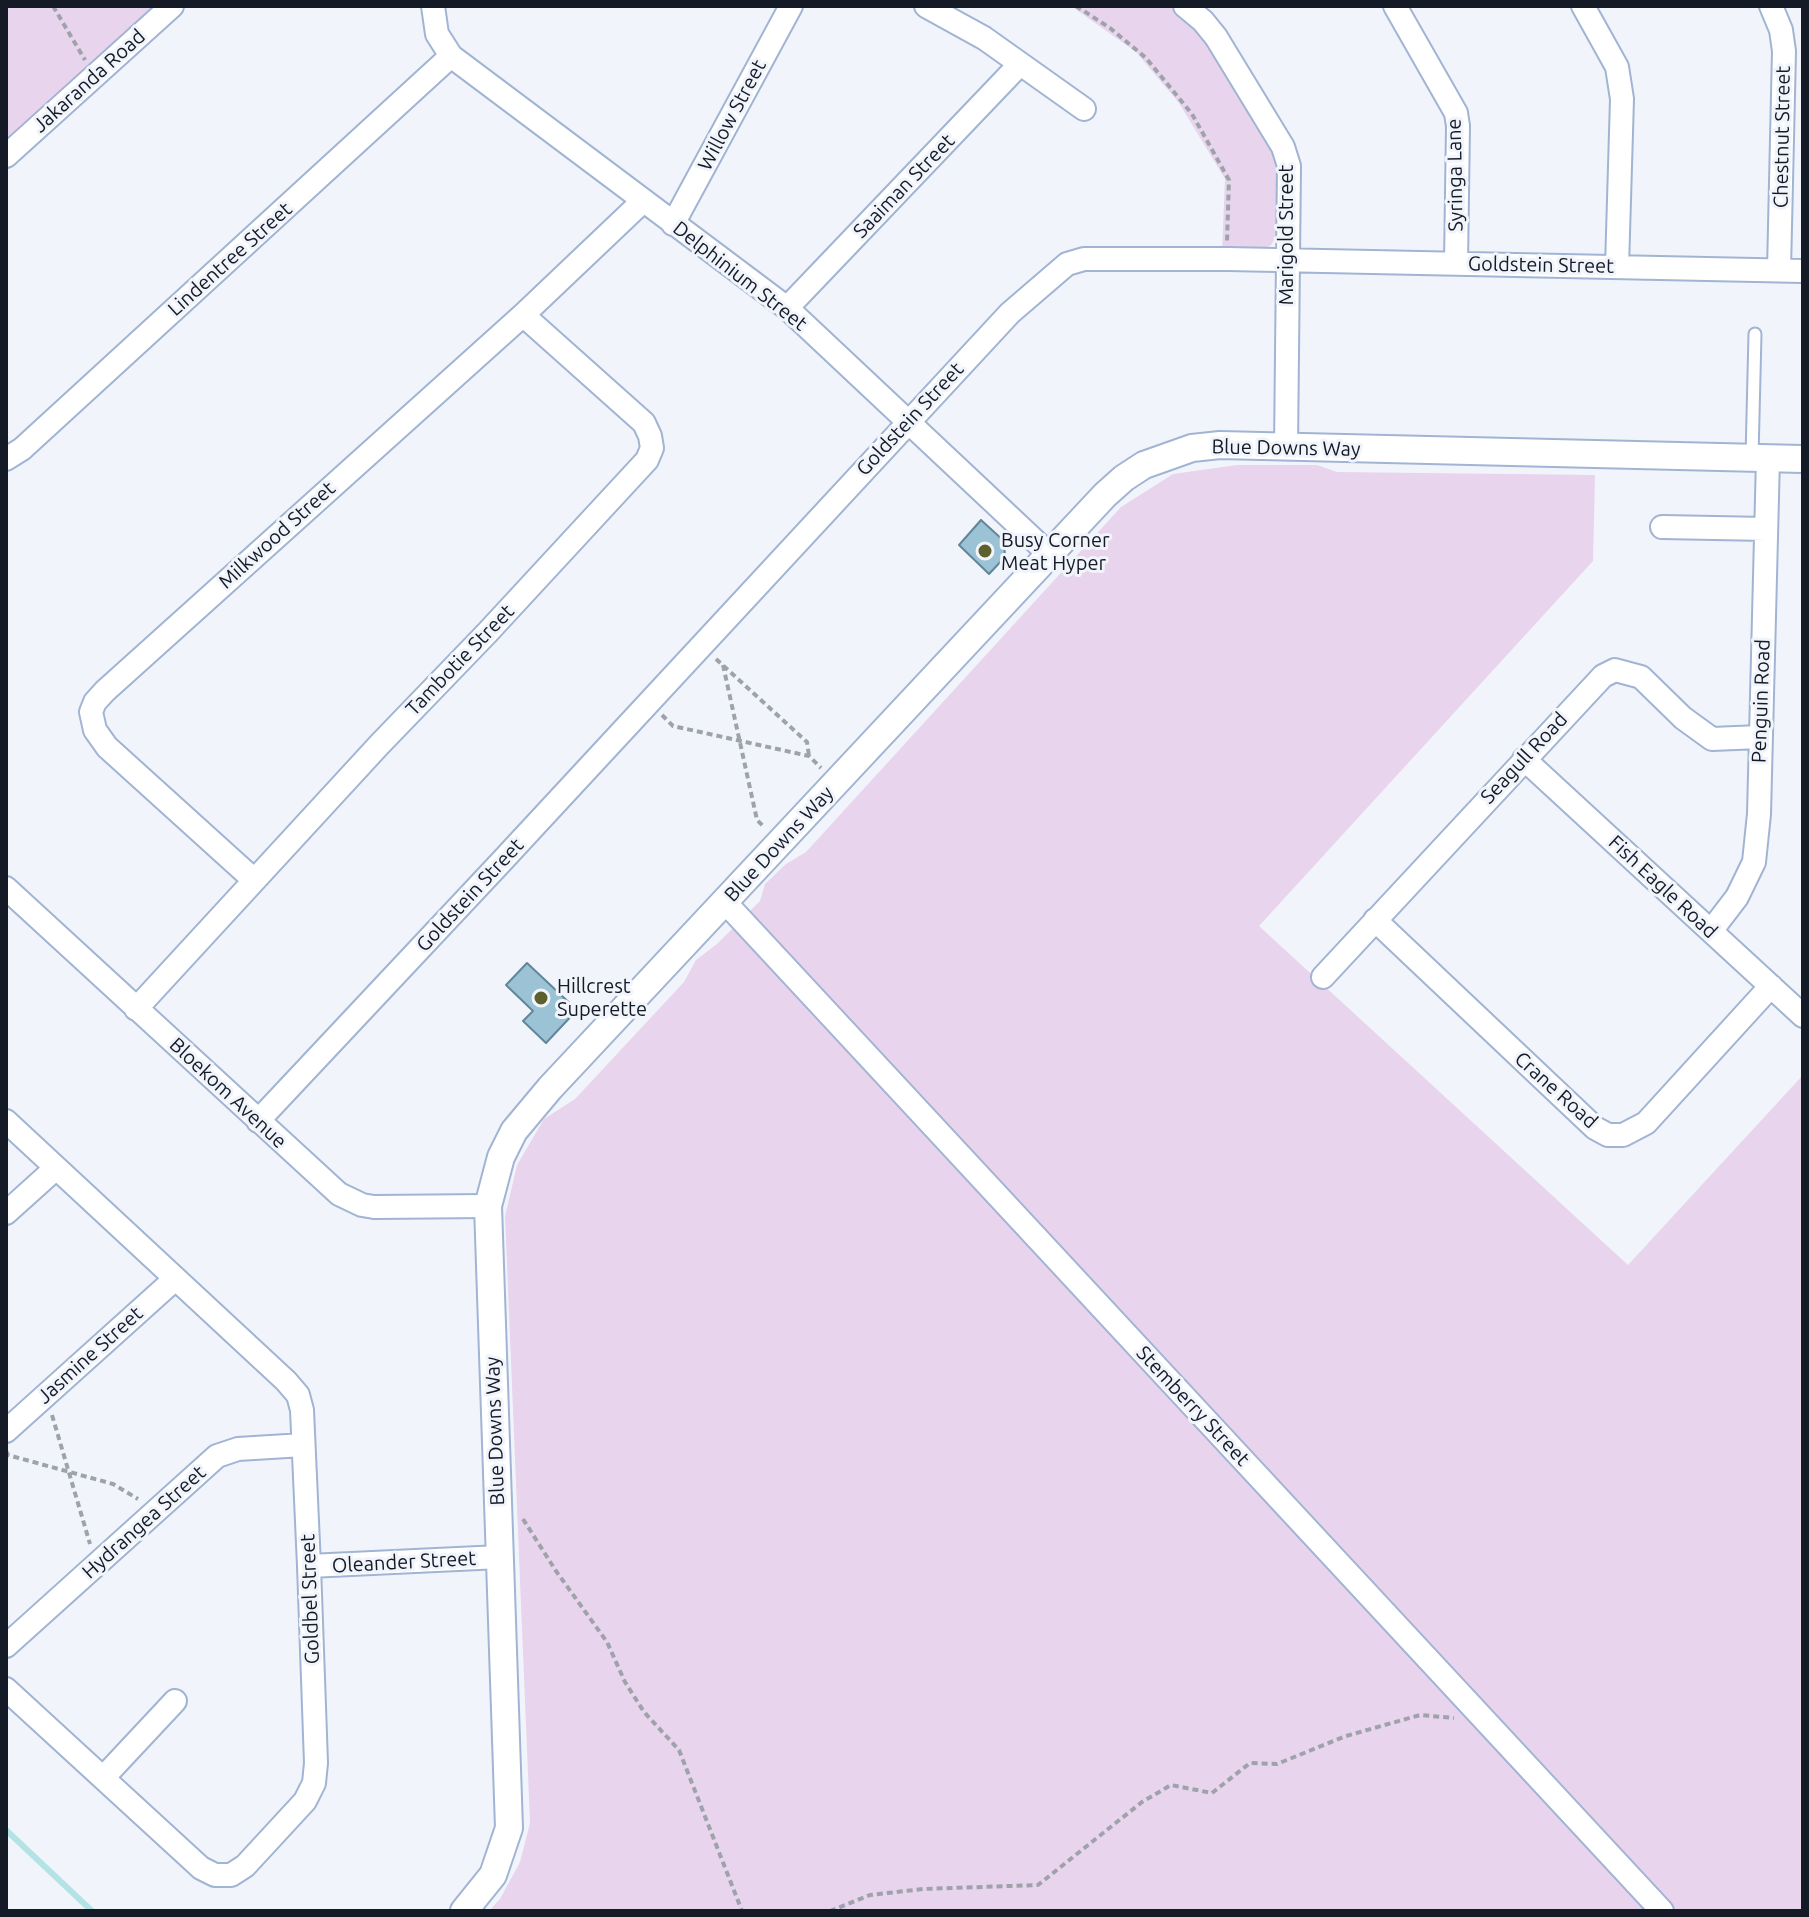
<!DOCTYPE html>
<style>
body{margin:0}
#map{position:relative;width:1809px;height:1917px;overflow:hidden;background:#f1f5fb;font-family:Ubuntu,sans-serif}
canvas{display:block}
.frame{position:absolute;inset:0;border:8px solid #141a26;pointer-events:none}
</style>
<div id="map">
<canvas width="1809" height="1917"></canvas>
<div class="frame"></div>
</div>
<script>
const c = document.querySelector('canvas').getContext('2d');
c.lineJoin = 'round';
function fill(path, color) { c.fillStyle = color; c.fill(path, 'evenodd'); }
const poly = rows => new Path2D(rows.map(r => 'M' + r).join(''));
function trace(path, color, width, dash) { c.strokeStyle = color; c.lineWidth = width; c.lineCap = dash ? 'butt' : 'round'; c.setLineDash(dash || []); c.stroke(path); }
function label(font, color, halo, rows, align = 'center') {
  c.font = font + ' Ubuntu,sans-serif'; c.lineWidth = 6; c.setLineDash([]); c.textBaseline = 'middle'; c.strokeStyle = halo; c.fillStyle = color; for (const [text, x, y, turn = 0] of rows) {
    c.save(); c.translate(x, y); c.rotate((+turn || 0) * Math.PI / 180); c.textAlign = isNaN(turn) ? turn : align; if (halo) c.strokeText(text, 0, 0); c.fillText(text, 0, 0); c.restore();
  }
}
fill(poly([
 [6,6,159,6,6,145],
 [1071,6,1170,6,1199,29,1273,148,1279,167,1280,231,1271,245,1263,250,1222,252,1225,179,1179,103,1136,52],
 [1237,465,1317,465,1337,472,1595,475,1593,561,1259,926,1628,1265,1803,1075,1803,1911,489,1911,500,1899,520,1862,530,1823,505,1216,517,1165,544,1119,575,1099,684,982,696,960,717,944,760,901,765,884,786,864,806,852,1121,507,1173,474]
]), '#e8d4ec');
trace(poly([
 [6,1830,92,1911]
]), '#b4e3e5', 6);
const building = poly([
 [981,520,1004,541,1005,557,989,574,959,545,981,520],
 [527,963,577,1010,546,1043,523,1021,533,1011,506,985,527,963]
]);
fill(building, '#9cc2d6');
trace(building, '#628699', 2);
const service = poly([
 [1752,457,1755,334]
]);
const minor = poly([
 [433,6,437,34,451,56,787,308,1050,555],
 [926,6,984,38,1084,109],
 [1185,6,1203,21,1216,37,1283,147,1289,166,1286,448],
 [1395,6,1456,113,1458,126,1456,263],
 [1583,6,1617,67,1622,99,1617,267],
 [1771,6,1781,30,1784,51,1779,270],
 [6,156,172,6],
 [673,224,791,6],
 [787,308,1020,64],
 [6,459,22,449,451,56],
 [1662,527,1766,529],
 [1524,759,1803,1016],
 [254,880,107,747,95,730,91,712,95,702,105,691,523,315,643,201],
 [6,888,339,1194,362,1205,374,1207,488,1206],
 [724,901,1662,1911],
 [1375,920,1595,1128,1608,1135,1623,1135,1646,1123,1771,986],
 [1711,931,1737,897,1754,862,1759,814,1768,458],
 [1323,977,1603,676,1615,670,1641,677,1683,718,1712,739,1760,737],
 [136,1009,379,745,487,633,647,460,652,448,650,436,644,423,523,315],
 [6,1121,286,1381,298,1395,302,1410,309,1566,316,1763,314,1783,305,1801,245,1866,231,1875,215,1875,201,1868,6,1689],
 [258,1121,502,861,1010,313,1067,264,1084,259,1228,259,1803,271],
 [6,1213,56,1168],
 [6,1431,175,1279],
 [309,1566,500,1557],
 [6,1646,217,1456,238,1449,303,1445],
 [103,1778,175,1701]
]);
const tertiary = poly([
 [464,1911,493,1875,509,1828,488,1206,501,1157,514,1131,550,1088,1105,495,1124,478,1144,465,1192,448,1220,445,1803,459]
]);
trace(service, '#a1b4d3', 15);
trace(minor, '#a1b4d3', 26);
trace(tertiary, '#a1b4d3', 30);
trace(poly([
 [53,6,85,60],
 [1076,6,1110,28,1146,58,1192,114,1229,180,1227,241],
 [716,659,807,742,809,756],
 [723,665,757,820,765,828],
 [662,715,673,726,809,756,821,768],
 [52,1415,90,1544],
 [6,1451,8,1455,113,1484,138,1499],
 [523,1519,556,1571,607,1642,625,1682,644,1712,679,1750,742,1911],
 [830,1911,870,1895,923,1889,1038,1885,1142,1802,1171,1785,1212,1793,1250,1763,1277,1764,1346,1736,1420,1715,1454,1718]
]), '#9ea3ab', 4, [6, 4]);
trace(service, '#fff', 11);
trace(minor, '#fff', 22);
trace(tertiary, '#fff', 26);
for (const [x, y, r, color] of [
 [985,551,8,"#5d5f2d"],
 [541,998,8,"#5d5f2d"]
]) { const dot = new Path2D(); dot.arc(x, y, r, 0, 2 * Math.PI); c.fillStyle = color; c.fill(dot); trace(dot, '#f1f5fb', 3); }
label('20px', '#141a26', '#f1f5fb', [
 ["Jakaranda Road",89,81,-42],
 ["Willow Street",732,115,-62],
 ["Chestnut Street",1782,137,-89],
 ["Syringa Lane",1455,175,-91],
 ["Saaiman Street",904,186,-46],
 ["Marigold Street",1286,235,-90],
 ["Lindentree Street",230,259,-42],
 ["Goldstein Street",1541,265,1],
 ["Delphinium Street",740,276,38],
 ["Goldstein Street",910,419,-47],
 ["Blue Downs Way",1286,448,1],
 ["Milkwood Street",277,535,-42],
 ["Tambotie Street",460,660,-46],
 ["Penguin Road",1761,701,-88],
 ["Seagull Road",1524,758,-47],
 ["Blue Downs Way",779,844,-47],
 ["Fish Eagle Road",1663,887,43],
 ["Goldstein Street",470,895,-47],
 ["Crane Road",1556,1090,42],
 ["Bloekom Avenue",228,1093,43],
 ["Jasmine Street",90,1355,-42],
 ["Stemberry Street",1193,1406,47],
 ["Blue Downs Way",495,1431,-92],
 ["Hydrangea Street",144,1522,-42],
 ["Oleander Street",404,1562,-3],
 ["Goldbel Street",310,1599,-92]
]);
label('20px', '#141a26', '#f1f5fb', [
 ["Busy Corner",1001,540],
 ["Meat Hyper",1001,563],
 ["Hillcrest",557,986],
 ["Superette",557,1009]
], 'left');
</script>
